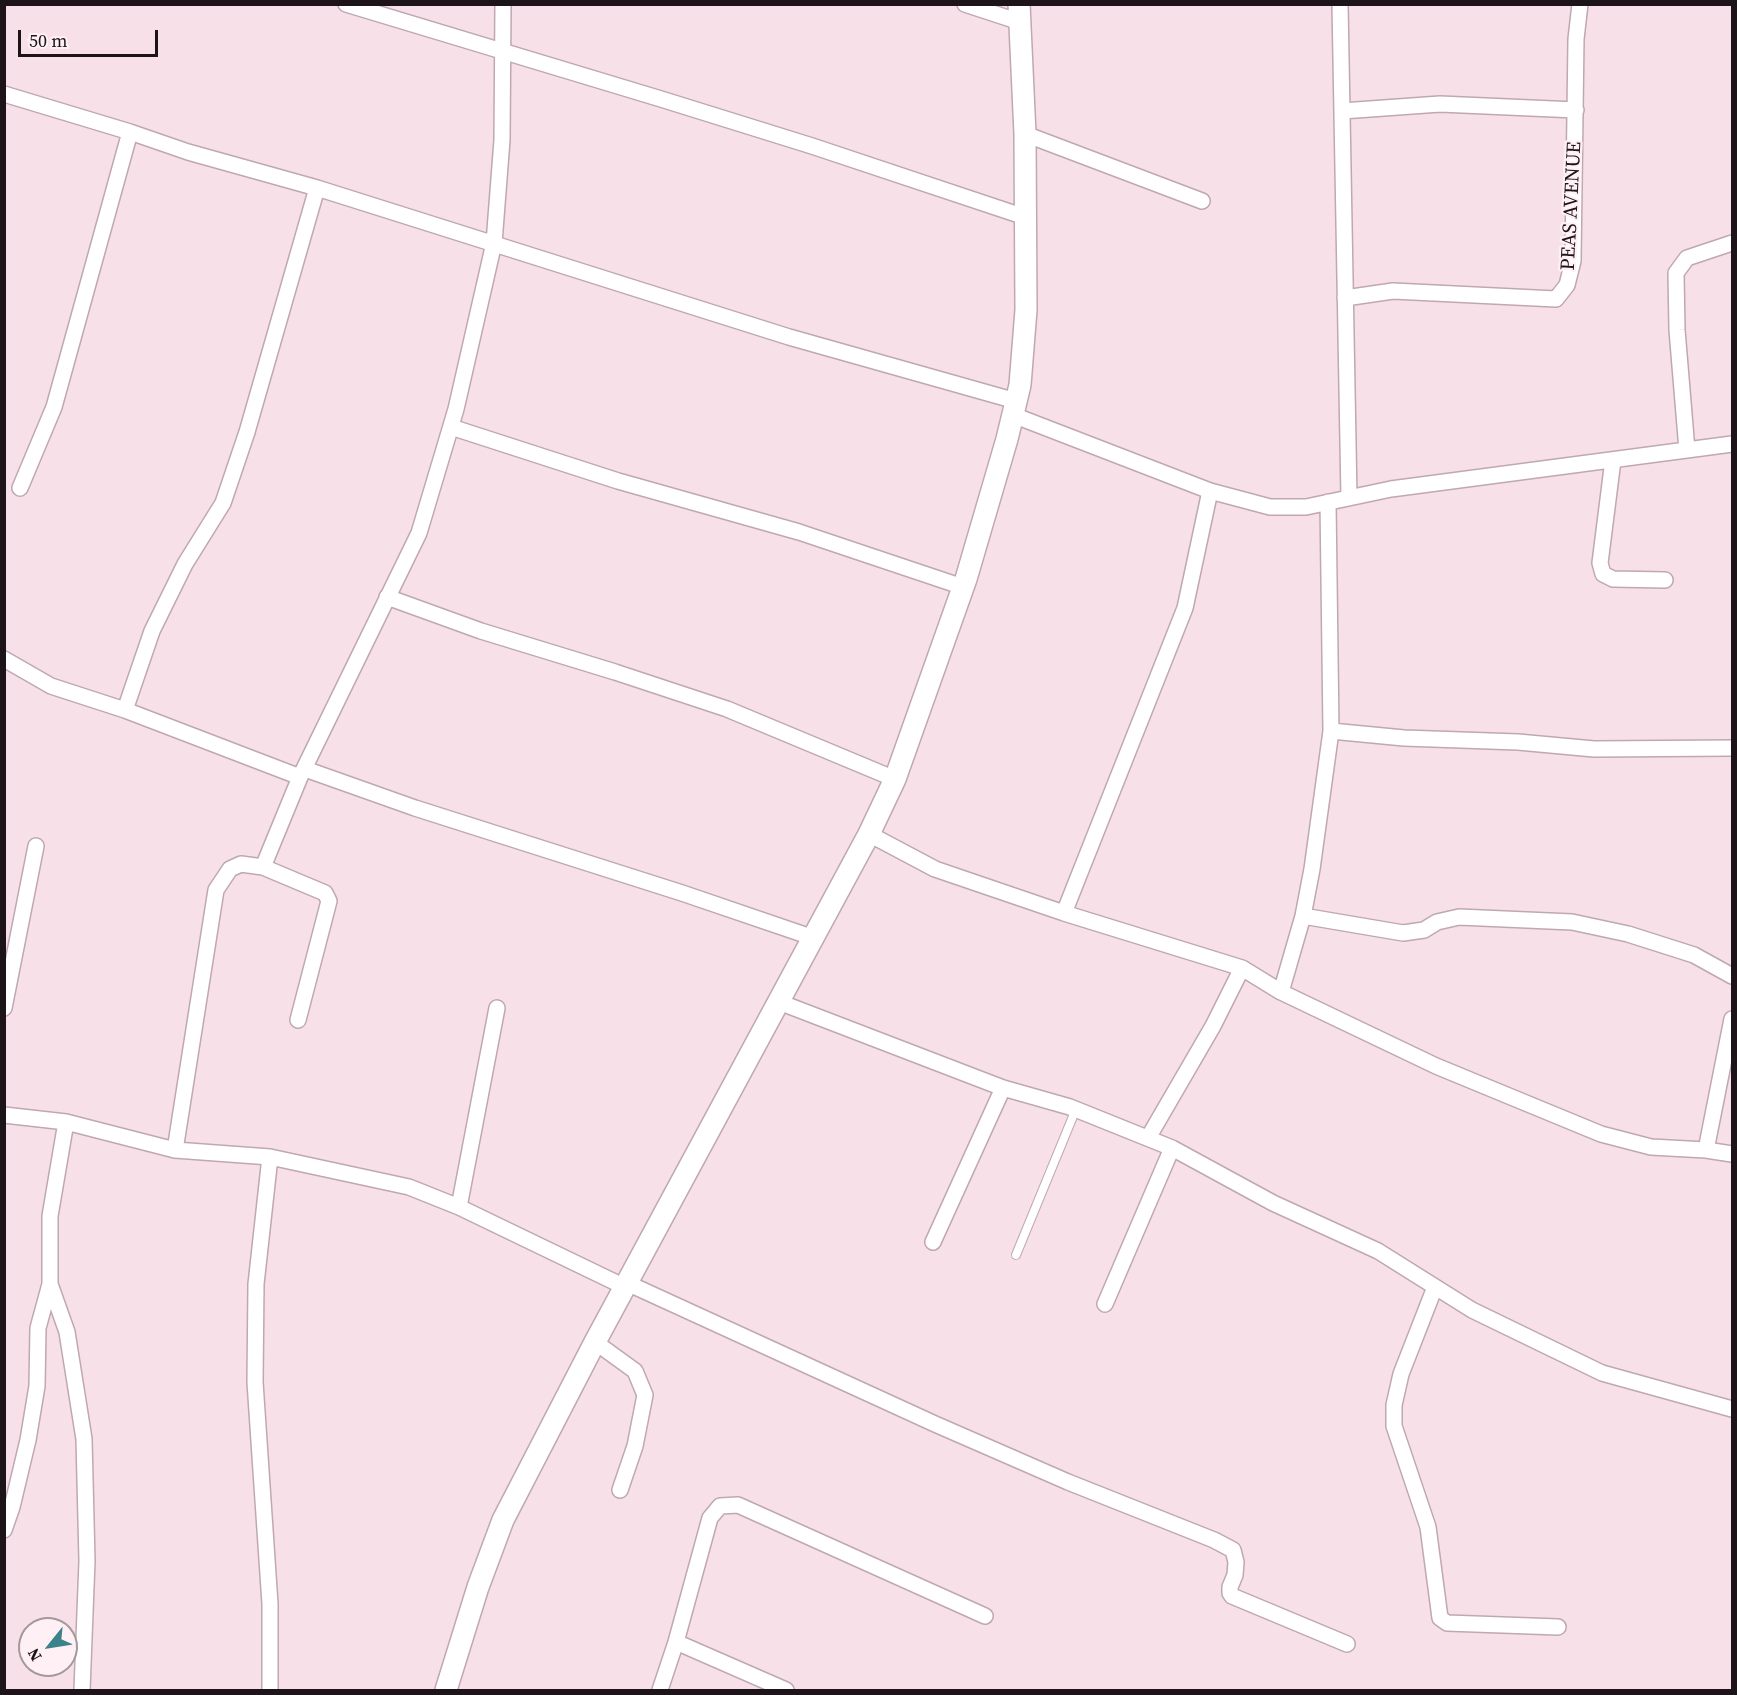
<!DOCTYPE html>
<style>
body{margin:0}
#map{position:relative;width:1737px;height:1695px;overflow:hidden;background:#f8e0e9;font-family:"Source Serif 4",serif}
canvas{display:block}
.frame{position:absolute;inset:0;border:6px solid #1c1418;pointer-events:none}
.north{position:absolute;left:18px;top:1617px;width:60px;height:60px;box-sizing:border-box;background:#fff0f6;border:2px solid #a4989d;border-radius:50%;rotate:240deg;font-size:16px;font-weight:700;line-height:24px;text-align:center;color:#1c1418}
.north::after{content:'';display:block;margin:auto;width:21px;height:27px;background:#3b838a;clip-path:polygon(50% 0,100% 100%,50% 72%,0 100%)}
.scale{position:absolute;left:18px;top:30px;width:140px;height:27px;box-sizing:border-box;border:3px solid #1c1418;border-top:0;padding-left:8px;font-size:18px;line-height:21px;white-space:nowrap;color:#1c1418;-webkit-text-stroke:4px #fff0f6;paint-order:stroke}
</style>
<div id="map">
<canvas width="1737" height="1695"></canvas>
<div class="frame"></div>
<div class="north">N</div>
<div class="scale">50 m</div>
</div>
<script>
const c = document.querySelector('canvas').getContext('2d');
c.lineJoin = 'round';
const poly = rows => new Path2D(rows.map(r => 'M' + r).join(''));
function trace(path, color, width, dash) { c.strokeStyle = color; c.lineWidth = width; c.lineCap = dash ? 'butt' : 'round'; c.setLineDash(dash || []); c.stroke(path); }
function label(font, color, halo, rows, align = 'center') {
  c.font = font + ' "Source Serif 4",serif'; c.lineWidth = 4.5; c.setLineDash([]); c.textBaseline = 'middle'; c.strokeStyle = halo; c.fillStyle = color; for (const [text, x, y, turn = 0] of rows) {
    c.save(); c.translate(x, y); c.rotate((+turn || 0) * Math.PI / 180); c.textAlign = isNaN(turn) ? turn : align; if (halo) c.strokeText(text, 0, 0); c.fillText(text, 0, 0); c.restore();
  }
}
const lane = poly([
 [1016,1255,1076,1109]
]);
const street = poly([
 [346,4,661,99,812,146,1025,217],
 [965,4,1020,22],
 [1340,4,1349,498],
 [4,94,130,132,188,152,317,188,789,337,1016,401],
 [1342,111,1440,104,1576,110],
 [1025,134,1202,201],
 [1345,298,1393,291,1556,299,1567,285,1573,261,1576,39,1580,4],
 [1013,415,1210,491,1270,507,1306,507,1391,489,1732,444],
 [451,427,618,481,799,532,963,587],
 [1687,450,1677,330,1676,273,1687,258,1732,243],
 [1613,460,1600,563,1603,574,1613,579,1665,580],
 [20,488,54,407,130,132],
 [387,597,481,631,615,672,727,709,895,779],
 [4,659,51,686,125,710,300,777],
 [125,710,152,631,185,564,223,503,247,432,317,188],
 [1331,731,1404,738,1518,742,1594,749,1732,748],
 [305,769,415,808,682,893,814,938],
 [869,834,935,869,1064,913,1242,968,1281,992,1436,1066,1601,1134,1651,1147,1706,1150,1732,1154],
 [263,867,325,893,329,901,298,1020],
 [1064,913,1185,608,1210,491],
 [1303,916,1403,933,1424,930,1437,922,1459,917,1572,922,1628,934,1694,955,1732,976],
 [1281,992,1303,916,1312,869,1331,731,1328,502],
 [779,1002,1003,1088,1070,1107,1172,1148,1273,1203,1378,1251,1472,1310,1602,1373,1732,1409],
 [4,1008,36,846],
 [4,1115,66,1122,175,1150,270,1157,409,1187,459,1207,625,1287],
 [1148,1138,1213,1026,1242,968],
 [175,1150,216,890,230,869,241,864,263,867,300,777,419,533,456,409,494,243,502,140,503,4],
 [1706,1150,1732,1019],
 [459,1207,497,1008],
 [933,1242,1003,1088],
 [627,1283,935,1424,1068,1482,1214,1540,1233,1550,1236,1562,1235,1575,1230,1587,1230,1593,1232,1596,1347,1644],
 [50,1284,67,1332,84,1439,87,1561,82,1690],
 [1435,1287,1401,1374,1394,1405,1394,1426,1428,1527,1440,1618,1447,1623,1558,1627],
 [1105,1304,1172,1148],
 [595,1342,635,1371,645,1395,635,1446,620,1490],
 [4,1530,12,1507,28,1440,37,1386,38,1328,50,1284,50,1216,66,1122],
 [676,1642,786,1690],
 [270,1690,270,1604,255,1382,256,1284,270,1157],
 [660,1690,676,1642,710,1518,720,1506,738,1505,985,1616]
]);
const secondary = poly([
 [446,1690,478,1587,503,1520,595,1342,869,834,895,779,966,579,1007,439,1020,385,1026,310,1025,134,1019,4]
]);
trace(lane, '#bfa8b1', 10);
trace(street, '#bfa8b1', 18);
trace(secondary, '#bfa8b1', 24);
trace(lane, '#fff', 8);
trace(street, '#fff', 15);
trace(secondary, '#fff', 21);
label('20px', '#1c1418', '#fff0f6', [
 ["PEAS AVENUE",1572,206,-87]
]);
</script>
